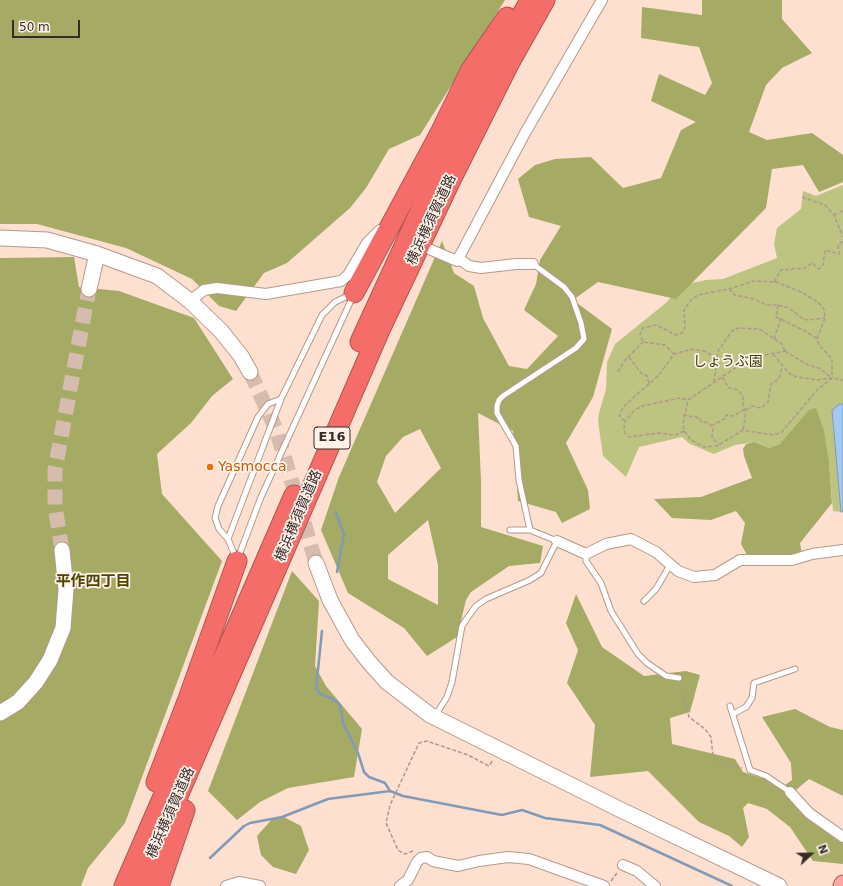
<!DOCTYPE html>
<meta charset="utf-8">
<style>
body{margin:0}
#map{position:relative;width:843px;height:886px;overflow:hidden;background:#fee0d1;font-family:"DejaVu Sans",sans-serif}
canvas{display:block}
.north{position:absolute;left:791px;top:834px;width:40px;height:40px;-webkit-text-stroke:3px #fef2eb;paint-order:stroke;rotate:68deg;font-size:11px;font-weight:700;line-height:16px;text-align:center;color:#372b26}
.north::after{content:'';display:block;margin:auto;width:14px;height:18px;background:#372b26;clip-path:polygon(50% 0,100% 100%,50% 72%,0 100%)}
.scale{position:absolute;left:12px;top:20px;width:68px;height:18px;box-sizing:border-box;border:2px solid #372b26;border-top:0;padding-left:5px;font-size:12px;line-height:14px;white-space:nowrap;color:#372b26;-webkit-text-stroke:3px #fef2eb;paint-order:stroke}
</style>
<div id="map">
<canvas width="843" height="886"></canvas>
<div class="north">N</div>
<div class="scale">50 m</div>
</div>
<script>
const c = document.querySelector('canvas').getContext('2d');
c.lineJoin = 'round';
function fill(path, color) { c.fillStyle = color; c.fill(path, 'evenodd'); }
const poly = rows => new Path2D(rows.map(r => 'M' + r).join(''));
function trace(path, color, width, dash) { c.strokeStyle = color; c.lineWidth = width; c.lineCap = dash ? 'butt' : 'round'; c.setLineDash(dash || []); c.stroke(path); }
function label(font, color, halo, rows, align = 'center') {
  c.font = font + ' "DejaVu Sans","Noto Sans JP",sans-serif'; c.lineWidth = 3.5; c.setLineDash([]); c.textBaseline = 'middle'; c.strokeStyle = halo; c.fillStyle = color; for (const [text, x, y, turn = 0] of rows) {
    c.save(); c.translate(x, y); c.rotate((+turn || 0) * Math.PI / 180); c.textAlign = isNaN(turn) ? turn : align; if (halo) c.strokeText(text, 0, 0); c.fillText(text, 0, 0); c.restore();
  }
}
fill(poly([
 [843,185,843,512,833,511,829,463,790,435,780,444,769,448,754,442,735,445,714,454,690,444,682,437,639,447,626,477,603,456,598,421,599,413,606,389,607,362,615,344,667,302,675,292,687,284,706,280,723,279,777,258,774,244,777,228,801,209,803,191,816,196]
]), '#bdc380');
fill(poly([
 [0,0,505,0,420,135,389,149,366,188,350,208,287,263,264,273,236,311,219,306,192,279,126,248,37,224,0,224],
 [702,0,782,0,782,19,812,53,782,68,766,85,749,132,767,140,812,133,843,155,843,182,819,192,803,165,772,169,766,208,676,299,598,282,573,300,612,329,593,397,566,443,588,490,590,509,562,523,556,512,518,501,513,431,478,413,481,481,481,527,543,546,540,563,509,566,471,592,466,600,457,637,427,656,404,628,348,593,321,530,339,477,442,241,454,273,474,286,483,318,509,366,527,369,558,336,524,310,536,284,540,260,561,226,529,217,518,179,535,165,555,159,591,157,623,188,661,178,681,130,696,122,651,101,659,74,705,95,712,83,699,47,641,38,642,7,702,15],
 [420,429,441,468,395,513,377,482,386,456,403,437],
 [428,520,438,565,438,605,388,579,388,555],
 [74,257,79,287,119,291,194,318,233,379,212,396,191,423,157,454,162,494,222,561,125,823,88,868,81,886,0,886,0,258],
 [816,408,824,431,829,463,832,503,800,543,803,560,748,557,741,544,745,523,736,511,711,520,672,518,654,499,701,497,752,478,744,456,743,449,746,444,754,442,769,448,780,444,809,410],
 [292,571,319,601,315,666,326,686,362,729,354,777,288,788,260,802,237,820,208,791],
 [576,594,602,647,644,676,686,671,700,675,690,712,670,718,672,744,735,759,743,772,785,785,792,780,791,763,762,717,795,709,830,727,843,730,843,796,809,779,790,795,843,840,843,864,813,861,790,827,767,809,748,803,743,808,749,837,742,847,729,836,699,822,648,771,590,777,595,725,567,683,578,650,566,623],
 [284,817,301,826,309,850,296,874,273,867,261,855,257,836,272,819]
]), '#a5aa64');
const water = poly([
 [840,404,843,404,843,512,841,512,832,410,840,404]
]);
fill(water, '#a1c9f4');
trace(water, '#819ab6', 1);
trace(poly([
 [336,513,344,534,337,572],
 [322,631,316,689,320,694,331,698,340,705,343,723,358,753,364,772,369,777,385,783,390,791],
 [210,858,244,826,250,823,282,817,328,799,390,791,403,796,502,815,522,810,545,818,600,825,732,886]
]), '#819ab6', 2.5);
trace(poly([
 [250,372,276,429,316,563],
 [62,550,55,507,55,469,89,289]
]), '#d6bcaf', 15, [15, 8]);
const lane = poly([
 [530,530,519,480,516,446,497,413,497,406,499,400,503,396,576,348,584,339,581,323,572,297,564,287,533,264],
 [228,539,281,399],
 [586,554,586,561,601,583,611,611,638,654,647,663,666,676,679,678],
 [236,558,228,539,219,529,215,518,218,506,258,417,268,404,281,399,322,315,335,302,352,294],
 [238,558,261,497,353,296],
 [644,601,656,589,670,565],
 [730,706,750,770,766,776,790,792],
 [733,714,746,707,752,698,754,683,795,669],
 [435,716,447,697,452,682,462,626,468,617,476,606,486,599,530,580,541,573,557,541,530,530,510,530]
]);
const street = poly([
 [429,249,457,261,525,133,602,0],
 [458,258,469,266,481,268,516,264,533,264],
 [190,301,204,290,217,288,266,294,341,281,348,275,367,243,380,230],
 [557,541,586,554,606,544,631,539,656,552,678,571,694,577,715,575,740,560,792,560,812,554,843,550],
 [790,792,809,813,843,837],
 [623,865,637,871,655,886],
 [226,886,239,882,260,886],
 [400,886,408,880,417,862,421,858,427,857,433,861,458,866,479,861,508,857,529,859,604,886]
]);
const secondary = poly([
 [0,238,47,240,97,254,157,276,190,301,221,331,241,356,250,372],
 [89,289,97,254],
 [316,563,330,600,352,640,369,662,387,682,430,715,619,809,779,886],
 [0,713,18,702,36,682,50,660,63,628,66,589,62,550]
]);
const primary = poly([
 [842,886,843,884]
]);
const highway = poly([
 [354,293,439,135,470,71,507,17],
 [360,342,454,137,530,0],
 [156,782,188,699,237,561],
 [124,886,294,495],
 [139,886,380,330,450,182,510,62,545,0],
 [159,886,185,810]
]);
trace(lane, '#b5998a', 7);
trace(street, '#b5998a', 12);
trace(secondary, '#b5998a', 17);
trace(primary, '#b25651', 19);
trace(highway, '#b25651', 21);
trace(poly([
 [802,197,825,205,834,215,843,237],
 [834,215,843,211],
 [774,282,781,270,805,268,812,263,819,269,823,265,825,250,839,254,838,245,843,241],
 [729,289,735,295,754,299,766,305,778,305,789,308,803,319,809,320,825,318],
 [778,305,776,317,807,332,817,339],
 [774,339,781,318],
 [785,351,808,365,819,368,832,378,817,390,781,433,772,435,743,430,717,446,704,447,691,440,684,431,683,423,688,400,750,358,785,351],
 [674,354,665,345,643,342,640,334,643,328,656,325,676,335,682,333,685,328,684,310,691,300,698,295,729,289,754,281,776,282,801,292,818,302,824,309,825,318,817,339,819,345,832,359,832,378],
 [773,354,790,374,797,377,817,380,832,378,843,380],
 [629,357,641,373,647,376,649,383],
 [618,372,625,360,643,342],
 [722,377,729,388,738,390,743,397,743,405,746,411,743,430],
 [714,382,718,351,732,331,738,328,759,329,781,343,785,351],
 [746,410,752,406,761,408,768,402,771,384,779,379,782,367],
 [683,415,700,418,701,422,709,423,713,428,712,437,719,445],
 [625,421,620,417,620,413,625,405,659,375,674,354,692,349,704,351,716,358],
 [711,426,726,418,726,415,733,416,745,409],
 [684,431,676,435,658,433,630,437,625,433,624,427,625,421,634,411,642,406,680,398,688,400],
 [680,685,689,717,705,729,711,737,713,757,725,765,742,768],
 [413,851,405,854,398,850,386,823,390,805,419,743,427,741,468,755,489,766,493,760],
 [611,881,617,873]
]), '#af988d', 1.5, [4, 2]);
trace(lane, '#fff', 5);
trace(street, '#fff', 10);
trace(secondary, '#fff', 15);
trace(primary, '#f9a7a4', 17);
trace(highway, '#f56d68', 19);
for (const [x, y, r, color] of [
 [210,467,4,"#e8710a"]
]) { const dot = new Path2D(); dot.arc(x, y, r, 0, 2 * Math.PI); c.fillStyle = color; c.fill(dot); trace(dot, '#fef2eb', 1.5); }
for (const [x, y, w] of [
 [332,438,36]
]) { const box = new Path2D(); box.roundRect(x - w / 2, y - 11, w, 22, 3); c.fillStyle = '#fef2eb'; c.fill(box); trace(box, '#372b26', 1); }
label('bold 13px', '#372b26', null, [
 ["E16",332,438]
]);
label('14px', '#372b26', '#fef2eb', [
 ["横浜横須賀道路",432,220,-65],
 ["横浜横須賀道路",299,516,-67],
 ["横浜横須賀道路",171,813,-66]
]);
label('14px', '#3c3f07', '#fef2eb', [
 ["しょうぶ園",728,362]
]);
label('14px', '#c56008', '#fef2eb', [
 ["Yasmocca",218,467]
], 'left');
label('bold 15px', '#4f4400', '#fef2eb', [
 ["平作四丁目",93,582]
]);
</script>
